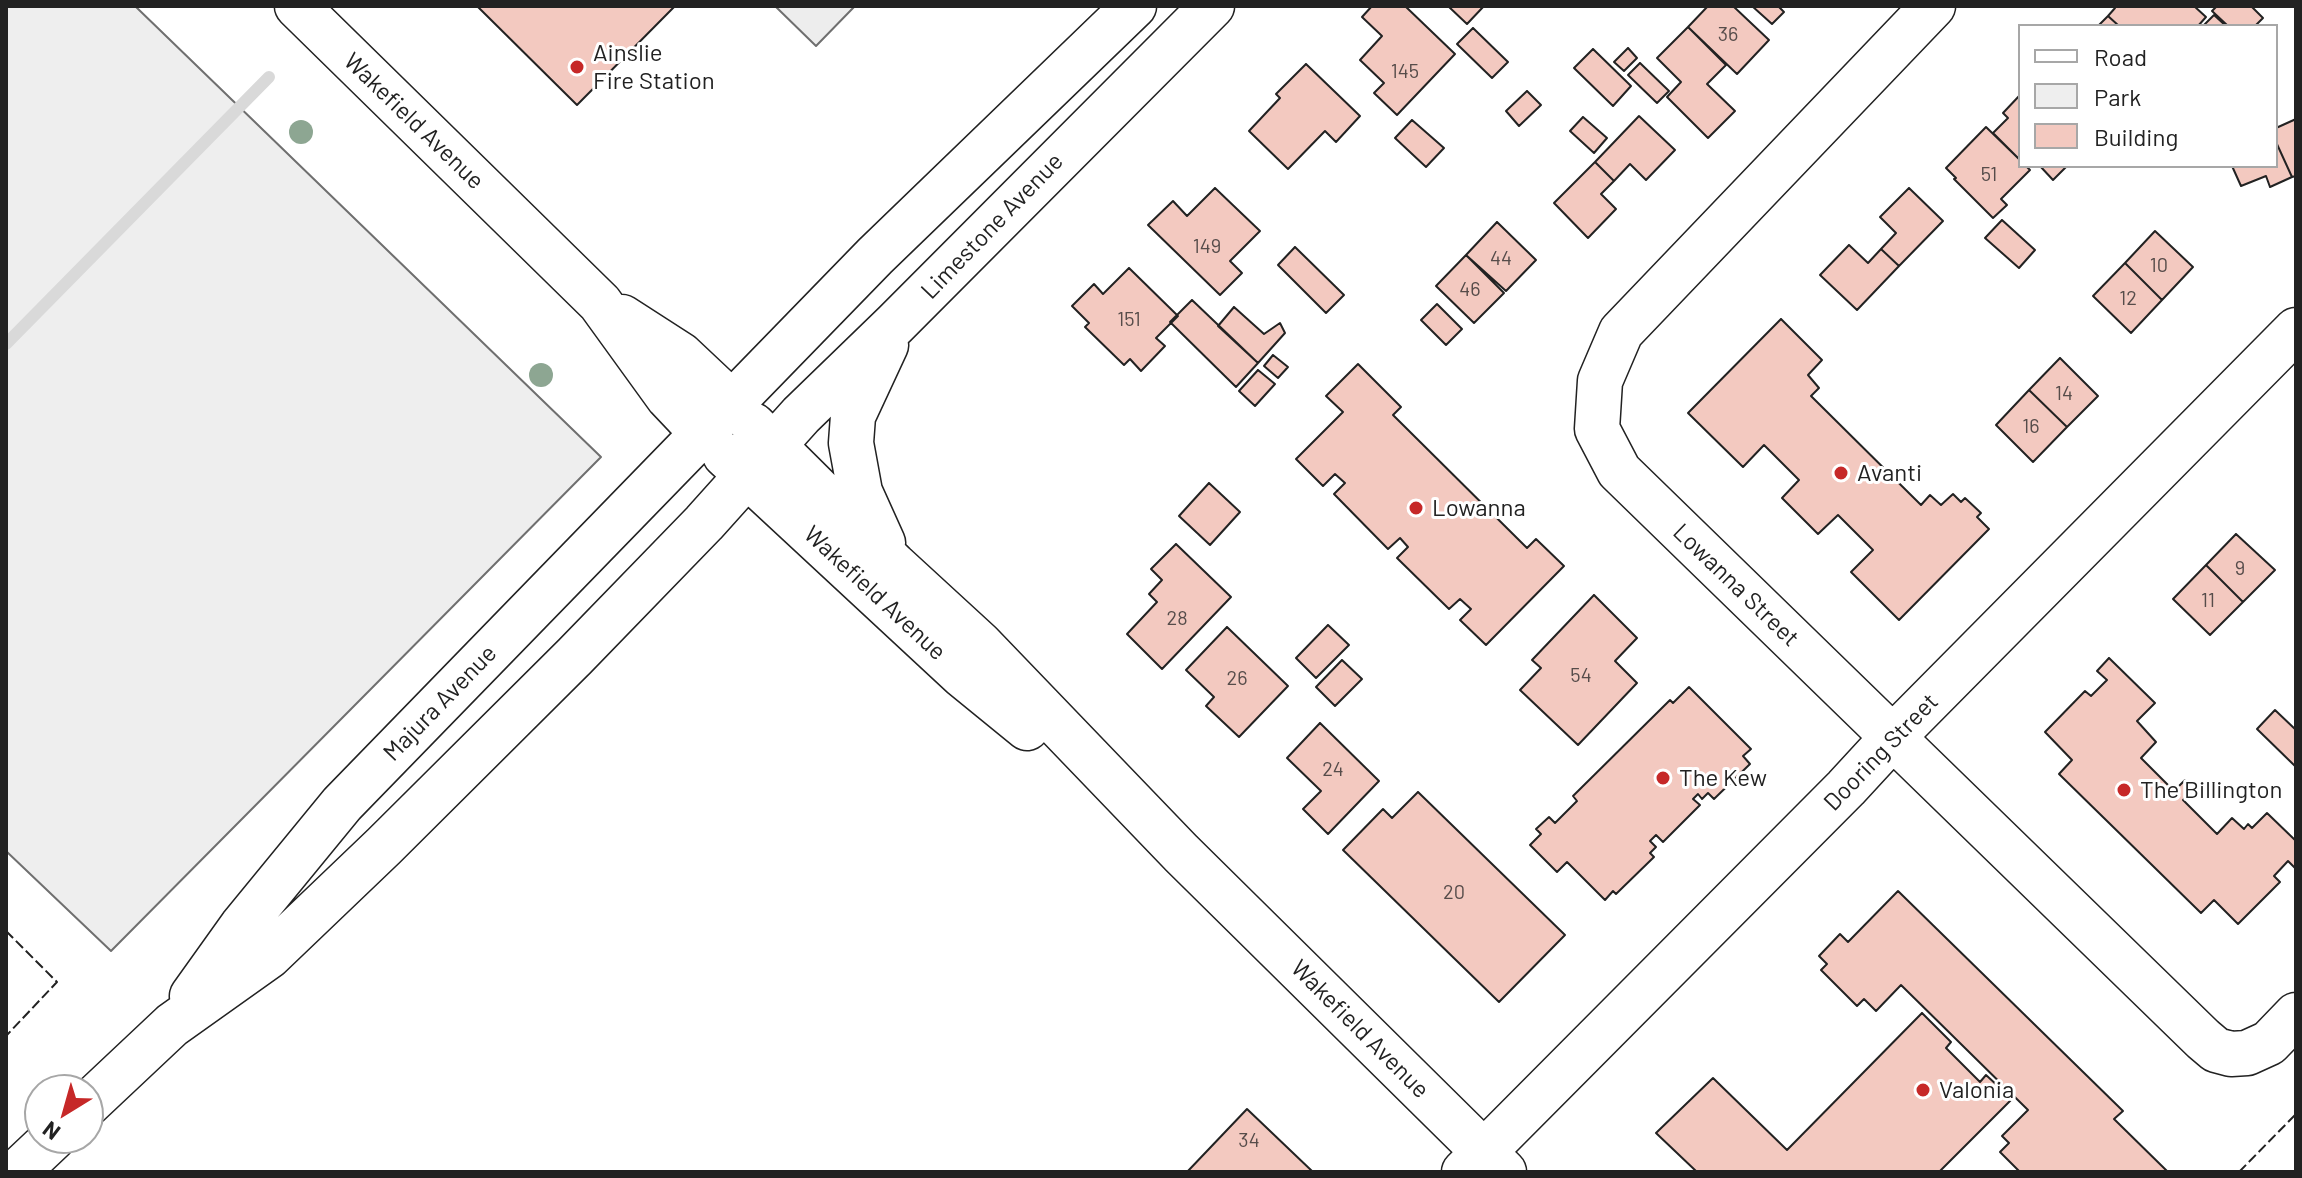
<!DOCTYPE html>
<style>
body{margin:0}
#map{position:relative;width:2302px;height:1178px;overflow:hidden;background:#fff;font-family:Barlow,sans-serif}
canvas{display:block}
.frame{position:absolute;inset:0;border:8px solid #222;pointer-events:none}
.legend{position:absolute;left:2018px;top:24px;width:260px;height:144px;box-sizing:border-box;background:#fff;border:2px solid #a7a7a7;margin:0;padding:10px 14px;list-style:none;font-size:24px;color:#222}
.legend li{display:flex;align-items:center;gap:16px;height:40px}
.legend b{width:40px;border:2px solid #a7a7a7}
.north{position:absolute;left:24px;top:1074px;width:80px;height:80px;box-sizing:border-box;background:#fff;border:2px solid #a7a7a7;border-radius:50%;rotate:217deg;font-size:22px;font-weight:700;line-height:32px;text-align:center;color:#222}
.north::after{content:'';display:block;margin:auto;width:28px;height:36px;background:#c62828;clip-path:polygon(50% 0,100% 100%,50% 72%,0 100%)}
</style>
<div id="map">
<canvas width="2302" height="1178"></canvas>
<div class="frame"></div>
<ul class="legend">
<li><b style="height:10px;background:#fff"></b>Road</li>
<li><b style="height:22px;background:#eee"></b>Park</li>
<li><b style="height:22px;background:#f3c9c0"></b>Building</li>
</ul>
<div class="north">N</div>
</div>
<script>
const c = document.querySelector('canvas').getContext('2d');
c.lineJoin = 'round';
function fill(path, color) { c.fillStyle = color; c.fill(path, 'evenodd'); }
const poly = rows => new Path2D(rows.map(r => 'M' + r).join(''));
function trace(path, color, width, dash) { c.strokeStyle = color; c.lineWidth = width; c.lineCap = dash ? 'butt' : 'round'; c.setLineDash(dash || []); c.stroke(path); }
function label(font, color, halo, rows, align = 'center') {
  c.font = font + ' Barlow,sans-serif'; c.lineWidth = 6; c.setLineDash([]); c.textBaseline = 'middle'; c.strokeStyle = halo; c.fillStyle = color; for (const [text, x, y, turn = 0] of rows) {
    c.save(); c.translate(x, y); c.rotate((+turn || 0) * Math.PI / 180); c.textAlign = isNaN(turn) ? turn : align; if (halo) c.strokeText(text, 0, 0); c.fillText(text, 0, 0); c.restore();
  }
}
const green = poly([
 [6,6,135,6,601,457,111,951,6,851,6,6]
]);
fill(green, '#eee');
trace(green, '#6f6f6f', 2);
const parking = poly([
 [775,6,855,6,816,46,775,6]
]);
fill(parking, '#ededed');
trace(parking, '#6f6f6f', 2);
trace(poly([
 [6,344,269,77]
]), '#d9d9d9', 12);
const building = poly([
 [477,6,675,6,577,105,477,6],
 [1372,6,1405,6,1455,54,1397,115,1374,93,1384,83,1360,60,1382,36,1362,17,1372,6],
 [1448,6,1484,6,1467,24,1448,6],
 [1708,6,1733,6,1769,40,1737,74,1688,27,1708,6],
 [1752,6,1778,6,1784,12,1772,24,1752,6],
 [2113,6,2194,6,2206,17,2198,26,2119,26,2108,16,2115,8,2113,6],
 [2217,6,2251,6,2263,18,2255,26,2228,26,2212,11,2217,6],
 [2214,15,2226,26,2203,26,2214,15],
 [2108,16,2119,26,2098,26,2108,16],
 [1688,27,1726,65,1707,84,1735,111,1708,138,1667,97,1681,82,1657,58,1688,27],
 [1473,28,1508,62,1492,78,1457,44,1473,28],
 [1628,48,1637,58,1624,71,1614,62,1628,48],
 [1593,49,1631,86,1613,106,1574,68,1593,49],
 [1640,63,1669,91,1657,103,1628,75,1640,63],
 [1306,64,1360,116,1336,142,1325,131,1288,169,1249,131,1280,98,1276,94,1306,64],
 [1527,91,1541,105,1519,126,1506,111,1527,91],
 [2020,95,2020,160,1993,133,2008,118,2003,113,2020,95],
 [1639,116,1675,150,1646,180,1630,164,1614,181,1595,162,1639,116],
 [1583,117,1607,138,1594,153,1570,131,1583,117],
 [2296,119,2296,176,2292,177,2276,142,2276,128,2296,119],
 [1412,120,1444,148,1426,167,1395,138,1412,120],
 [1986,127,2020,160,2020,166,2026,166,2030,170,2001,199,2007,205,1993,218,1954,179,1956,178,1946,168,1986,127],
 [2276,142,2292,177,2270,187,2266,176,2241,186,2232,166,2276,166,2276,142],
 [1595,162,1614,181,1601,194,1616,209,1588,238,1554,203,1595,162],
 [2040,166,2067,166,2053,180,2040,166],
 [1215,188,1260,231,1230,261,1242,273,1220,295,1148,225,1173,201,1187,216,1215,188],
 [1909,188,1943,221,1899,266,1881,249,1896,233,1880,217,1909,188],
 [2002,220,2035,250,2019,268,1985,238,2002,220],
 [1497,222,1536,260,1506,291,1466,255,1497,222],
 [2155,231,2193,267,2162,300,2125,263,2155,231],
 [1849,245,1868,263,1881,249,1899,266,1857,310,1820,275,1849,245],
 [1295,247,1344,295,1326,313,1278,265,1295,247],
 [1466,255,1504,293,1474,323,1436,286,1466,255],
 [2125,263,2162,300,2131,333,2093,296,2125,263],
 [1129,268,1178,316,1156,338,1165,346,1141,371,1130,359,1124,365,1085,327,1089,323,1072,306,1094,284,1103,294,1129,268],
 [1192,300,1258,363,1236,387,1170,322,1192,300],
 [1437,304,1462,329,1446,345,1421,320,1437,304],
 [1234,307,1264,334,1280,323,1285,333,1258,363,1218,326,1234,307],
 [1781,319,1822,360,1808,375,1819,388,1811,396,1921,505,1930,495,1941,505,1953,494,1961,502,1965,498,1981,513,1977,517,1989,529,1899,620,1851,572,1873,550,1838,515,1818,534,1782,498,1799,480,1764,445,1743,467,1688,413,1781,319],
 [1273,355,1288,367,1278,378,1264,366,1273,355],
 [2060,358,2098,396,2067,427,2029,390,2060,358],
 [1358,364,1401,407,1393,415,1527,548,1536,539,1564,566,1486,645,1460,620,1471,609,1460,599,1449,609,1397,558,1408,547,1400,538,1388,549,1334,494,1345,483,1335,474,1323,486,1296,459,1343,412,1326,396,1358,364],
 [1258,370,1275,384,1255,406,1239,391,1258,370],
 [2029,390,2067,427,2033,462,1996,425,2029,390],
 [1209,483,1240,512,1210,545,1179,516,1209,483],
 [2236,534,2275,570,2243,602,2206,565,2236,534],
 [1176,544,1231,597,1162,669,1127,634,1157,602,1149,594,1162,580,1151,569,1176,544],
 [2206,565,2243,602,2210,635,2173,599,2206,565],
 [1594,595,1637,638,1615,661,1637,683,1578,745,1520,690,1541,668,1532,660,1594,595],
 [1328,625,1349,645,1316,678,1296,658,1328,625],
 [1227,627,1288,686,1239,737,1206,706,1214,697,1186,670,1227,627],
 [2109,658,2155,703,2137,721,2156,742,2141,758,2174,791,2185,780,2194,789,2183,800,2217,834,2232,818,2244,829,2248,824,2252,828,2267,813,2296,841,2296,869,2288,861,2274,876,2280,882,2238,924,2214,900,2201,913,2059,774,2072,760,2045,732,2085,691,2091,696,2107,680,2097,671,2109,658],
 [1342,660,1362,679,1335,706,1316,687,1342,660],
 [1689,687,1751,749,1743,756,1750,764,1714,799,1708,793,1702,799,1698,794,1693,799,1700,805,1663,842,1656,835,1650,841,1656,847,1650,853,1654,857,1616,894,1613,891,1605,900,1567,862,1557,872,1530,845,1541,834,1536,829,1549,817,1555,823,1577,801,1573,796,1670,700,1673,703,1689,687],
 [2275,710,2296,730,2296,767,2257,729,2275,710],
 [1320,723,1379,781,1328,834,1303,809,1321,791,1287,758,1320,723],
 [1418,792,1565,935,1499,1002,1343,850,1383,809,1392,818,1418,792],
 [1898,891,2123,1111,2114,1119,2168,1172,2020,1172,2000,1152,2009,1143,2002,1136,2028,1110,1901,985,1876,1011,1864,999,1857,1006,1821,970,1827,964,1819,956,1840,934,1848,942,1898,891],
 [1922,1013,1951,1042,1946,1048,1980,1082,1986,1075,2012,1099,1939,1172,1697,1172,1656,1133,1713,1078,1787,1150,1922,1013],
 [1247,1109,1313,1172,1187,1172,1247,1109]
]);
fill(building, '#f3c9c0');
trace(building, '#222', 2);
const minor = poly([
 [297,6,600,303,668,397,703,434],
 [1933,6,1621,332,1600,381,1597,429,1619,471,2203,1039,2216,1050,2231,1054,2247,1053,2269,1043,2296,1015],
 [622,317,681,355,732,403],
 [1464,1172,1846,788,1893,737,2296,330]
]);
const major = poly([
 [753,425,894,565,980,644,1181,853,1504,1172],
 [725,455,962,675,1027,728],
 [883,543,860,492,851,443,853,416,886,345],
 [192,996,242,926,342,804,875,256,1134,6],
 [88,1104,172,1025,269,956,384,846,575,656,704,523,801,415,895,324,1212,6],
 [17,1172,53,1138]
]);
trace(minor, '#222', 47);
trace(major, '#222', 47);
trace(minor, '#fff', 44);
trace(major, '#fff', 44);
trace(poly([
 [6,931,57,982,6,1036],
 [2239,1172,2296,1114]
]), '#222', 2, [10, 4]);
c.fillStyle = '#8da692';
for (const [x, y] of [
 [301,132],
 [541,375]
]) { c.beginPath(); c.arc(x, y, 12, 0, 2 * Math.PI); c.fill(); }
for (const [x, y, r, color] of [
 [577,67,8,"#c62828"],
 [1841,473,8,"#c62828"],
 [1416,508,8,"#c62828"],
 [1663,778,8,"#c62828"],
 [2124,790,8,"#c62828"],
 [1923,1090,8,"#c62828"]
]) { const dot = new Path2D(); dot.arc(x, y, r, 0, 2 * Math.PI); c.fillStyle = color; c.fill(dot); trace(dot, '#fff', 3); }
label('20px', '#564c4a', null, [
 ["36",1728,34],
 ["145",1405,71],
 ["51",1989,174],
 ["149",1207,246],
 ["44",1501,258],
 ["10",2159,265],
 ["46",1470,289],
 ["12",2128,298],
 ["151",1129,319],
 ["14",2064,393],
 ["16",2031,426],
 ["9",2240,568],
 ["11",2208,600],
 ["28",1177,618],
 ["54",1581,675],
 ["26",1237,678],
 ["24",1333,769],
 ["20",1454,892],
 ["34",1249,1140]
]);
label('24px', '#222', '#fff', [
 ["Ainslie",593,53],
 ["Fire Station",593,81],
 ["Avanti",1857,473],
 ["Lowanna",1432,508],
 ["The Kew",1679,778],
 ["The Billington",2140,790],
 ["Valonia",1939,1090]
], 'left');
label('24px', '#222', '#fff', [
 ["Wakefield Avenue",414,121,44],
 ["Limestone Avenue",992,226,-46],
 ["Lowanna Street",1736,585,44],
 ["Wakefield Avenue",875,593,43],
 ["Majura Avenue",440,703,-46],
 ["Dooring Street",1881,752,-46],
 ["Wakefield Avenue",1360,1029,45]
]);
</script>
